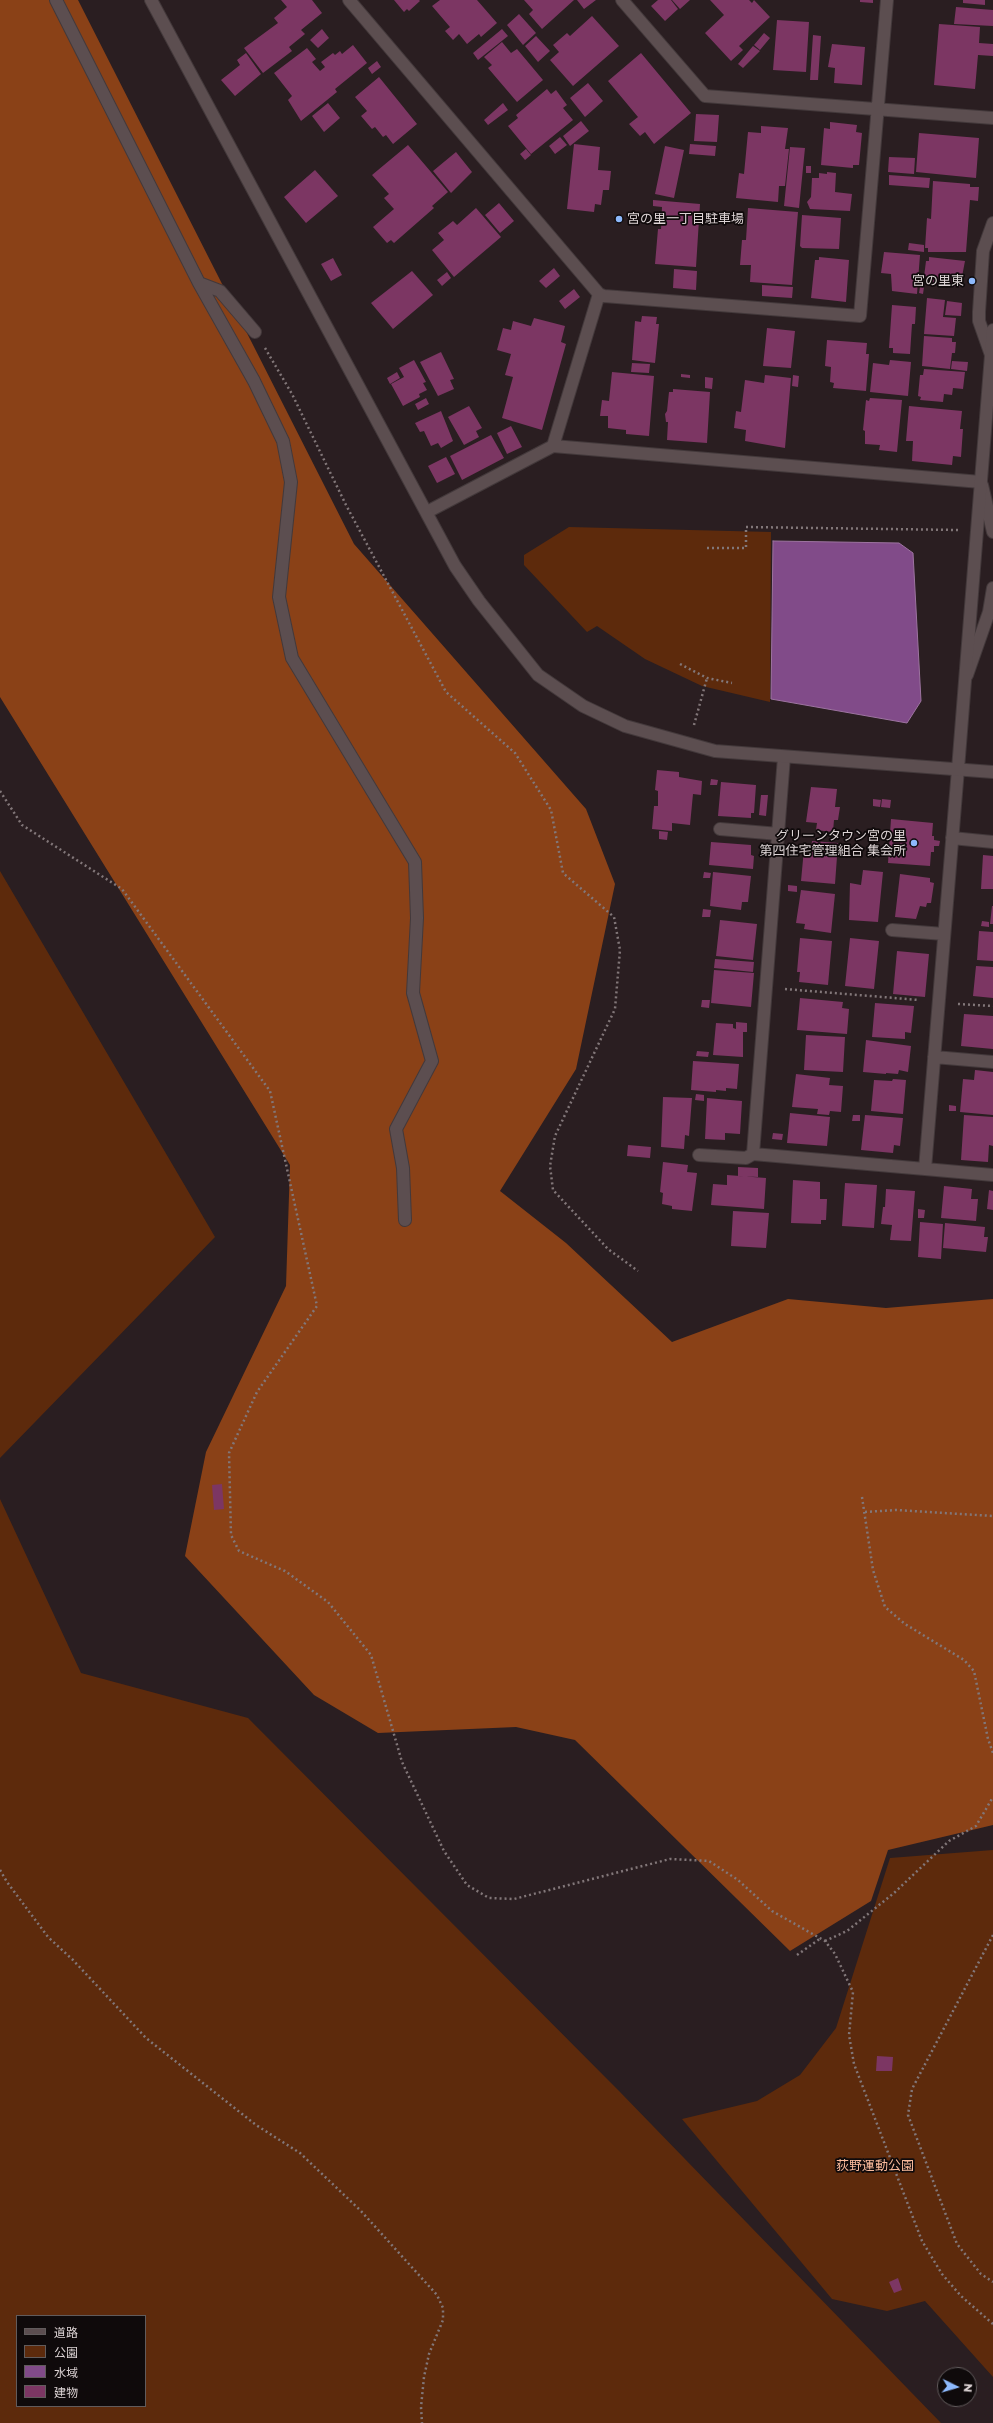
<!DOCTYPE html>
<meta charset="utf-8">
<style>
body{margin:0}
#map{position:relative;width:993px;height:2423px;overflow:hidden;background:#2a1e21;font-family:Montserrat,"Noto Sans JP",sans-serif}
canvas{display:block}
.legend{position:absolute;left:16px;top:2315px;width:130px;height:92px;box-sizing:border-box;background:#0f0a0b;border:1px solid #615b5c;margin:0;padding:5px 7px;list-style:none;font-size:12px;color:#ddd4d5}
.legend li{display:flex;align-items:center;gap:8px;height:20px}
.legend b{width:20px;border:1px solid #615b5c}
.north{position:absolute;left:937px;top:2367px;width:40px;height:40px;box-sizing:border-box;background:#0f0a0b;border:1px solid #615b5c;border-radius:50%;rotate:95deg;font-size:11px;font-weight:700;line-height:16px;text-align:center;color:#ddd4d5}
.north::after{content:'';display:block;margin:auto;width:14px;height:18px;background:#8db9fc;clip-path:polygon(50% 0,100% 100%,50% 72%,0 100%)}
</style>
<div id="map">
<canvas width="993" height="2423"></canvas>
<ul class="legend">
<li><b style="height:5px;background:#5c4e50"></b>道路</li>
<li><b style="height:11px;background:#5d2a0c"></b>公園</li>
<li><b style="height:11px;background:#814b89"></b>水域</li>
<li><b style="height:11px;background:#7c3663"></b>建物</li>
</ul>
<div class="north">N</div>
</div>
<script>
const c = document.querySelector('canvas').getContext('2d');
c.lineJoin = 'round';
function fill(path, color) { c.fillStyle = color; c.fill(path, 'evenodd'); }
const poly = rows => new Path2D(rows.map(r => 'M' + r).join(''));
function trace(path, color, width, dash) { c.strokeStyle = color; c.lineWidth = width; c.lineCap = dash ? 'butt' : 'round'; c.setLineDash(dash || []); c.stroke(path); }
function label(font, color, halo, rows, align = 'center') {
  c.font = font + ' Montserrat,"Noto Sans JP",sans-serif'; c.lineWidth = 3.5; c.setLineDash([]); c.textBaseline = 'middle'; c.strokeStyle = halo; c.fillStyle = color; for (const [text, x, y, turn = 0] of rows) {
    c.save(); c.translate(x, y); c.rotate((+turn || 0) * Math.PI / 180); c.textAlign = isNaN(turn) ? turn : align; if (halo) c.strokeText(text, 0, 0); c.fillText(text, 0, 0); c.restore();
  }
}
fill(poly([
 [569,527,771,532,770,702,702,686,645,659,597,626,587,632,524,565,524,555],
 [0,871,215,1237,0,1458],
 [0,1499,81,1673,248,1718,620,2092,941,2423,0,2423],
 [17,2316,145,2316,145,2406,17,2406],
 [993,1850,993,2377,925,2301,887,2311,832,2299,682,2119,757,2101,800,2075,836,2028,890,1858]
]), '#5d2a0c');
fill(poly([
 [0,0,78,0,354,544,586,809,615,884,576,1069,500,1191,566,1243,672,1342,788,1299,886,1308,993,1299,993,1825,888,1850,871,1901,790,1951,575,1740,516,1727,378,1733,314,1695,185,1556,206,1452,286,1286,290,1165,0,697]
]), '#8a4117');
const water = poly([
 [773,541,899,543,913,553,921,701,907,723,771,699,773,541]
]);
fill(water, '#814b89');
trace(water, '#9d74a0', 1);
fill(poly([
 [281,0,312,0,322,13,301,30,305,34,289,47,292,51,263,73,244,48,278,23,274,18,287,7],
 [394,0,419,0,420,1,409,11,407,9,404,12],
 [440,0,477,0,497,23,481,37,479,34,467,44,459,34,453,40,445,31,450,27,432,6],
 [524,0,574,0,542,29,529,14,533,10],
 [577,0,596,0,584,9],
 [658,0,671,0,678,9,665,21,651,6],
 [672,0,690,0,680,9],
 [710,0,749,0,752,3,754,0,770,17,739,46,743,50,731,61,705,33,724,15],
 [860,0,873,0,873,3,860,2],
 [963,0,985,0,985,5,963,3],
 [956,7,993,10,993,26,954,24],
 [519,14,536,33,523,45,507,25],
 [592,16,619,46,573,86,550,60,559,52,553,45,567,33,570,36],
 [777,20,809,22,806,72,773,70],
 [939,24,980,27,979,43,993,44,993,56,978,55,975,89,934,85],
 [322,29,329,38,318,48,310,40],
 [502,29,508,36,478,60,473,53],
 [764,33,770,38,760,50,754,45],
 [813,35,821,36,818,80,810,80],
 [536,36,550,51,538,62,525,46],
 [502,42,511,53,517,49,543,80,517,102,488,68,492,65,484,57],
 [832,44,865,47,862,85,834,83,835,68,828,67],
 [353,45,367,63,335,89,337,92,301,121,288,100,292,96,274,73,307,48,316,59,312,62,320,71,325,67,321,62,333,53,335,55,340,51,342,54],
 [753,46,760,51,743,68,738,64],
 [246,53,261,74,235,96,221,80,240,65,237,60],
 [641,53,691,113,654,144,645,132,640,136,629,124,638,117,608,81],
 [377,61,381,67,372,74,368,68],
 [379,77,417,124,393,144,386,135,383,137,375,127,372,129,361,116,367,111,355,97],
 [588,83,603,101,585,117,570,98],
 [547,89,551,94,556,90,567,105,563,108,573,120,531,154,508,126,518,118,516,115],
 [328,103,340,118,324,132,312,116],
 [503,103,508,110,488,125,484,120],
 [696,114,719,115,717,142,694,141],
 [581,121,589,131,570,146,563,136],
 [830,122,857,125,856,132,862,133,859,165,853,165,853,168,821,165,824,128,830,129],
 [761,126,788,128,785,149,789,149,785,186,779,186,778,202,736,198,739,173,744,174,748,132,761,133],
 [919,133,979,138,976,178,916,172],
 [560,137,567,145,555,154,549,146],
 [574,144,600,147,598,170,611,171,609,190,603,190,601,205,595,204,594,212,567,209],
 [690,144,716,146,715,156,689,154],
 [408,145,448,192,432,206,434,208,394,243,391,240,387,243,373,227,394,209,384,198,389,194,372,175],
 [665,146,684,150,674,198,655,194],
 [790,147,805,148,799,208,784,206],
 [526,149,531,155,525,160,520,154],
 [456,152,472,172,451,193,433,171],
 [889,157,915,158,914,174,888,172],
 [806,166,811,166,811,173,806,173],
 [315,170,338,196,306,223,284,197],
 [827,172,836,173,835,192,852,194,850,211,810,209,807,202,811,197,812,178,819,178,819,173,827,174],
 [889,175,930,178,929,188,889,185],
 [933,181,970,184,970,187,979,187,978,201,970,200,966,252,928,252,928,248,925,248,927,218,931,219],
 [653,200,700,204,696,267,655,264,658,229,661,229,662,207,653,206],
 [499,203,514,221,500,233,485,215],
 [476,208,501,237,454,277,432,250,444,240,438,233,453,221,457,225],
 [748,208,798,212,792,285,750,282,751,265,740,265,742,240,746,240],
 [802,215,841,218,839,249,802,248,800,246],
 [909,243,924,245,924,252,908,250],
 [884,252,920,255,917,294,892,291,891,274,881,273],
 [819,257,849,260,846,302,811,298,815,260,819,260],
 [929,257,965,261,960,287,927,284,928,277,924,277,926,261,929,261],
 [333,258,342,275,331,281,321,264],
 [554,268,560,276,546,288,539,281],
 [674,269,697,271,696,290,673,288],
 [412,271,433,295,393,329,371,303],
 [447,272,451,278,442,286,437,280],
 [762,285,793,287,792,298,762,296],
 [920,287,924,287,923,294,919,293],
 [574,289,580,297,565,309,559,301],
 [927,298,945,300,943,317,956,318,954,336,924,334],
 [947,301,962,303,961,316,945,315],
 [892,305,916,307,915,324,912,324,910,354,893,353,893,348,889,348],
 [642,316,657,317,656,324,659,324,655,363,632,360,635,321,641,322],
 [534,318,565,326,561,342,566,344,542,430,502,418,513,377,505,375,511,354,497,350,503,328,511,330,513,321,531,326],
 [767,328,795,331,791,368,763,366],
 [924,336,952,338,952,342,956,342,955,353,952,353,950,369,922,366],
 [827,340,867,343,866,354,869,354,866,391,833,388,834,383,830,382,831,367,825,366],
 [441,352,454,379,450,380,454,389,438,396,420,362],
 [414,360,426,382,423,383,427,390,419,394,420,397,403,406,391,384,404,377,399,368],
 [890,360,911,362,908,396,870,392,873,363,889,365],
 [952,361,968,362,967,371,951,369],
 [632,363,650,364,649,373,631,372],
 [924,369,965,372,963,389,953,388,952,395,944,394,943,402,920,400,921,397,918,396,920,375,923,375],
 [397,372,400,378,390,384,387,378],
 [612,372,654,376,649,436,626,434,626,430,608,428,608,416,600,416,602,400,609,401],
 [681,374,690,375,690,378,681,377],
 [765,375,791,378,785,448,745,441,746,430,734,428,736,411,741,412,745,380,764,383],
 [793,375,799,376,798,387,792,386],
 [705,377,713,378,712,389,705,388],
 [673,389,710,392,707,443,667,440,668,422,666,422,665,414,667,411,669,392,673,392],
 [426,398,429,404,418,410,415,404],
 [870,398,902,400,897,452,879,450,880,445,865,444,865,431,863,430,866,400,869,401],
 [469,406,482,428,476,431,479,437,464,445,448,417],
 [909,406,962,411,960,429,963,429,961,457,953,456,952,465,912,461,913,441,906,441],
 [441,411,453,441,441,448,438,443,431,446,424,431,420,432,415,423],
 [511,426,522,447,507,454,497,433],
 [491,435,504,458,462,480,450,456],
 [446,457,455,474,437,483,428,466],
 [657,770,679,772,679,777,702,781,701,795,693,794,690,825,672,823,672,831,652,829,654,806,658,806,658,791,655,790],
 [711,779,718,780,717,785,710,785],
 [721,782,756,785,754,813,751,813,751,818,718,816],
 [811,787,837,789,835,807,840,807,838,820,834,820,833,832,816,830,817,823,806,822],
 [761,795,768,795,766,816,759,815],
 [873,799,881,800,880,807,873,806],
 [882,799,891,800,890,808,881,807],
 [891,819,933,823,932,836,934,836,934,840,940,841,939,846,934,846,934,852,931,852,930,866,888,863],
 [659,831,668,832,667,840,659,839],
 [812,841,838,843,835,884,801,881,804,849,811,850],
 [711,842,751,845,751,855,754,856,753,869,709,865],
 [983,855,993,856,993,889,981,889],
 [863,870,883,872,878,922,849,920,850,883,861,885],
 [704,872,711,873,710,878,703,878],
 [713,872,751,876,748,902,742,902,741,910,710,906],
 [900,874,930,878,930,882,934,883,931,903,927,903,926,907,920,906,916,919,895,917],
 [788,885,797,886,797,892,788,891],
 [801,890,835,894,831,933,804,929,805,924,796,923],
 [992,906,993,906,993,924,990,924],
 [703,909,711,910,710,917,702,917],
 [720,920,757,924,753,960,716,956],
 [982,921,989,922,989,927,981,926],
 [979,931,993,932,993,961,977,960],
 [800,938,832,941,828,985,799,982,800,972,797,972],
 [850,938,879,941,874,989,845,986],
 [897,951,929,954,925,997,893,994],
 [715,959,754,962,753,972,714,968],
 [976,966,993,967,993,998,973,996],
 [714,970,754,973,751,1007,711,1003],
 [800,998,843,1002,842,1008,849,1009,847,1034,797,1030],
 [702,1000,710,1000,709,1008,701,1007],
 [875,1003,914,1006,911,1033,905,1032,905,1039,872,1037],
 [964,1014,993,1016,993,1049,961,1046],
 [736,1022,747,1023,747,1032,743,1032,743,1057,713,1055,716,1023,733,1024,733,1028,736,1029],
 [806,1035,845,1037,843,1072,804,1070],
 [866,1040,911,1046,908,1072,899,1070,898,1074,886,1073,886,1074,863,1072],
 [697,1051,709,1052,708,1057,696,1056],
 [693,1061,739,1064,737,1089,726,1088,726,1091,716,1090,716,1092,691,1090],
 [975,1070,993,1072,993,1115,960,1112,963,1079,974,1080],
 [796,1074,830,1078,829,1085,843,1086,841,1112,830,1111,829,1115,817,1114,818,1109,792,1107],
 [893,1079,906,1080,903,1114,871,1111,874,1080,892,1081],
 [696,1094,704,1095,704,1101,695,1100],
 [663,1097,692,1098,689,1136,685,1135,684,1149,661,1147],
 [707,1098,742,1101,740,1134,725,1133,725,1140,705,1139],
 [949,1105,956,1106,956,1111,949,1111],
 [790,1113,830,1117,827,1146,787,1143],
 [853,1115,860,1115,860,1121,852,1121],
 [865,1115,903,1118,900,1146,894,1145,893,1153,861,1150],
 [964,1115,993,1117,993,1146,989,1145,988,1162,961,1160],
 [773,1133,783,1134,782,1140,772,1139],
 [628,1145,651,1147,650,1158,627,1156],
 [663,1162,688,1165,687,1172,697,1173,692,1211,672,1209,672,1206,662,1204,663,1193,660,1192],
 [738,1167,758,1168,758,1177,738,1176],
 [727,1175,766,1178,764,1209,711,1205,713,1184,727,1185],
 [793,1180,820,1182,820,1199,827,1199,826,1220,821,1220,821,1224,791,1223],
 [845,1183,877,1185,874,1228,842,1226],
 [944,1186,972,1189,971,1199,978,1199,976,1221,941,1218],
 [886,1189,915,1191,911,1241,890,1240,892,1225,881,1224,883,1207,885,1207],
 [989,1190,993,1191,993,1210,987,1209],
 [918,1209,925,1210,924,1218,918,1218],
 [733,1211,769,1213,766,1248,731,1246],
 [920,1222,943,1224,941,1259,918,1257],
 [945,1223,985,1227,984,1237,988,1237,986,1252,943,1248],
 [222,1484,224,1509,214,1510,212,1485],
 [877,2056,893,2057,892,2071,876,2071],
 [898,2278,902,2290,894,2293,889,2282]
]), '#7c3663');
const lane = poly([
 [56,0,199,283,254,381,283,441,291,482,279,597,292,658,415,862,417,918,413,993,432,1061,396,1129,403,1168,405,1220],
 [199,283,220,291,255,332],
 [991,355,979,321,979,312,983,251,993,223],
 [982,485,993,532],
 [967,675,989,612,993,588]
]);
const street = poly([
 [349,0,599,294,604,296,860,316,887,0],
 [622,0,705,96,993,118],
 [553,446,599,294],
 [427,512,553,446,981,482],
 [784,757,753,1154,925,1169],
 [958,769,925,1169,993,1175],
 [720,829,779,834],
 [952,838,993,842],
 [892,930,944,934],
 [934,1057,993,1062],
 [699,1155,746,1158,753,1154]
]);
const secondary = poly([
 [151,0,455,566,479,601,538,675,583,706,625,726,715,751,993,772],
 [958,769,993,330]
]);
trace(lane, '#43393b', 14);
trace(street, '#43393b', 14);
trace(secondary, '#43393b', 14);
trace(poly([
 [265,348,292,394,346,505,446,692,515,753,551,810,563,873,614,917,620,950,615,1009,555,1136,550,1166,553,1190,608,1249,638,1271],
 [707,548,746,548,746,527,958,530],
 [680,664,707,678,732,683],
 [694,725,707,678],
 [0,791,22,825,122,889,270,1091,317,1306,257,1392,229,1453,231,1535,239,1551,285,1571,328,1602,371,1655,402,1762,444,1851,467,1885,489,1898,514,1899,670,1859,709,1861,738,1880,772,1911,825,1941,835,1954,853,1992,849,2035,854,2064,922,2241,942,2274,961,2296,993,2324],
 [785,989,919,1000],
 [958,1004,993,1006],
 [862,1497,873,1570,885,1607,905,1624,964,1660,974,1671,988,1739,993,1753],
 [865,1512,896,1510,993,1516],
 [0,1870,7,1882,48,1937,73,1960,146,2038,256,2125,300,2153,361,2211,437,2295,443,2308,443,2320,429,2354,424,2377,421,2407,422,2423],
 [993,1935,912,2089,908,2115,957,2244,981,2274,993,2282],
 [825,1941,847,1931,894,1893,949,1841,976,1826,993,1797],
 [797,1955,821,1938]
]), '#827779', 2.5, [2, 3]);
trace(lane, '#5c4e50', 12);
trace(street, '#5c4e50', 12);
trace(secondary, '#5c4e50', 12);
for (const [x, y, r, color] of [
 [619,219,4,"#8db9fc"],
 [972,281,4,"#8db9fc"],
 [914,843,4,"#8db9fc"]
]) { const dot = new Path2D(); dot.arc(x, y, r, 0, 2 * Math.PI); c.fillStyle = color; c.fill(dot); trace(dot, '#0f0a0b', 1.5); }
label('13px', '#ddd4d5', '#0f0a0b', [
 ["宮の里一丁目駐車場",627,219,"left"],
 ["宮の里東",964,281],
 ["グリーンタウン宮の里",906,836],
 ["第四住宅管理組合 集会所",906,851]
], 'right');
label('13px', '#fbbb9c', '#0f0a0b', [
 ["荻野運動公園",875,2166]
]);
</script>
